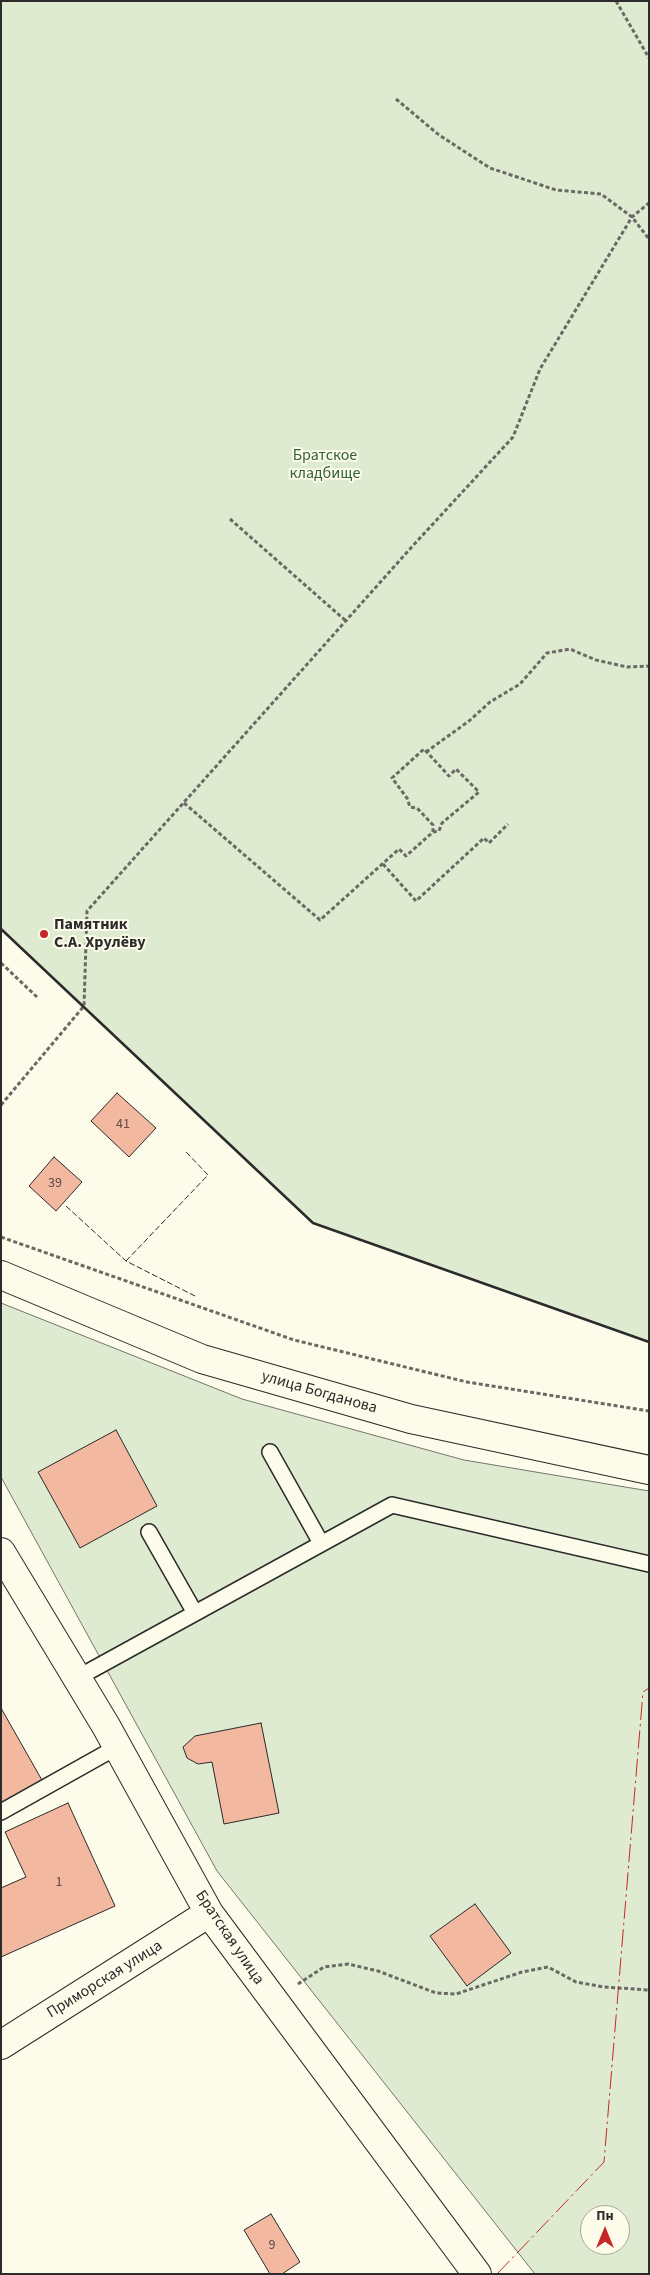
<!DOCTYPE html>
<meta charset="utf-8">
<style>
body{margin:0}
#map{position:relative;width:650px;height:2275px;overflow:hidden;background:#fdfbea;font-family:"Source Sans 3",sans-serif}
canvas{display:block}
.frame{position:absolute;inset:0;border:2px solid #2b2b2b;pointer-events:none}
.north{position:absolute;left:580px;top:2205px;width:50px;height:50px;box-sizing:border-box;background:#fdfbea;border:1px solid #a9a89e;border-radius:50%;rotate:0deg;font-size:14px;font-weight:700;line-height:20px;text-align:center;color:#2b2b2b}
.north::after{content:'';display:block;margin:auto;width:18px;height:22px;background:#c62828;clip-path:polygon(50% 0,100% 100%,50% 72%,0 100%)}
</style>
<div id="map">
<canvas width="650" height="2275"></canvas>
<div class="frame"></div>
<div class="north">Пн</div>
</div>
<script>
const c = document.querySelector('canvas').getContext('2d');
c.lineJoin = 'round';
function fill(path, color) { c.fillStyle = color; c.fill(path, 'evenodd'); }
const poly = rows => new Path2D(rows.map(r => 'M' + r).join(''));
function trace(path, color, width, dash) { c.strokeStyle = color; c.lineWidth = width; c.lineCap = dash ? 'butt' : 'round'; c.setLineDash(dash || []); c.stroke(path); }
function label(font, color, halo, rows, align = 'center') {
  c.font = font + ' "Source Sans 3",sans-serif'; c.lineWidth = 4; c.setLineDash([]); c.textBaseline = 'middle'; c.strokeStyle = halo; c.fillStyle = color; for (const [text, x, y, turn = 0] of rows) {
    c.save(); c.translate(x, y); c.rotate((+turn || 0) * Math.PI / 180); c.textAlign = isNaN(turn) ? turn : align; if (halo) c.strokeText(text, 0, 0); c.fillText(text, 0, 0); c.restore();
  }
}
const green = poly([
 [1,1,649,1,649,1342,313,1223,1,929,1,1],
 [1,1303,242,1399,464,1460,649,1491,649,2274,535,2274,217,1871,1,1477,1,1303],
 [590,2215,620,2215,620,2245,590,2245,590,2215]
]);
fill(green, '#deebd1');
trace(green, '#74746e', 1);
const building = poly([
 [117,1093,156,1128,129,1157,91,1121,117,1093],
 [54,1157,82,1182,56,1211,29,1186,54,1157],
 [116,1430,157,1506,80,1548,38,1472,116,1430],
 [1,1708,43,1782,1,1804,1,1708],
 [261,1723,279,1813,224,1824,212,1762,198,1764,187,1758,183,1747,195,1736,261,1723],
 [68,1803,115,1906,1,1957,1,1888,26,1877,5,1832,68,1803],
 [475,1904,511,1953,467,1986,430,1936,475,1904],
 [271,2214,300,2262,282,2274,270,2274,244,2230,271,2214]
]);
fill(building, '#f2b8a0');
trace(building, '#2b2b2b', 1);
const service = poly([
 [270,1452,321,1543],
 [149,1532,195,1613],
 [77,1678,392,1505,649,1564],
 [1,1812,117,1747]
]);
const minor = poly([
 [1,1552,106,1726,209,1913,477,2274],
 [1,2045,209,1913]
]);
const primary = poly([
 [1,1275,202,1359,411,1419,649,1470]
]);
trace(service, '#2b2b2b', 18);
trace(minor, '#2b2b2b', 30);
trace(primary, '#2b2b2b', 30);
trace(poly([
 [616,1,649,58],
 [396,99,439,135,490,168,556,190,601,194,632,217,649,239],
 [230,519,346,621],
 [426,752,469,721,490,702,520,684,547,653,570,649,596,660,627,667,649,666],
 [184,803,320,920,399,849,406,856,433,832,433,825,417,808,410,807,407,798,392,778,424,749,449,776,456,769,479,792,442,823,439,831,433,832],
 [383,864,416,901,484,838,489,843,508,824],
 [1,963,37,997],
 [1,1105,84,1006,87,911,409,550,513,437,540,369,632,217,649,203],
 [1,1237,294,1340,467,1382,649,1411],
 [298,1984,324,1967,348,1964,378,1971,436,1993,456,1994,522,1972,548,1967,576,1982,604,1987,649,1990]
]), '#6a6964', 3, [4, 2.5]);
trace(service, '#fdfbea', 15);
trace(minor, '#fdfbea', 28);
trace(primary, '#fdfbea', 28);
trace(poly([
 [66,1206,126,1261,195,1296],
 [126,1261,208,1175,186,1152]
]), '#2b2b2b', 1, [6, 2.5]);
trace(poly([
 [1,929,313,1223,649,1342]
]), '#2b2b2b', 2.5);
trace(poly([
 [497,2274,604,2162,643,1692,649,1688]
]), '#c62828', 1, [18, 4, 2.5, 4]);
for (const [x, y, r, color] of [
 [44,934,5,"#c62828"]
]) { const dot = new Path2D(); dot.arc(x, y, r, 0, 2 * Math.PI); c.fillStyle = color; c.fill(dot); trace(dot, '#fdfbea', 2); }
label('14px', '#5d4e48', null, [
 ["41",123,1125],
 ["39",55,1184],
 ["1",59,1883],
 ["9",272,2246]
]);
label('16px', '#34623c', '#fdfbea', [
 ["Братское",325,456],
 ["кладбище",325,474]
]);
label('bold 16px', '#2b2b2b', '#fdfbea', [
 ["Памятник",54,925],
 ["С.А. Хрулёву",54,943]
], 'left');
label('16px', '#2b2b2b', '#fdfbea', [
 ["улица Богданова",319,1393,16],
 ["Братская улица",229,1938,56],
 ["Приморская улица",105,1980,-32]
]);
</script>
